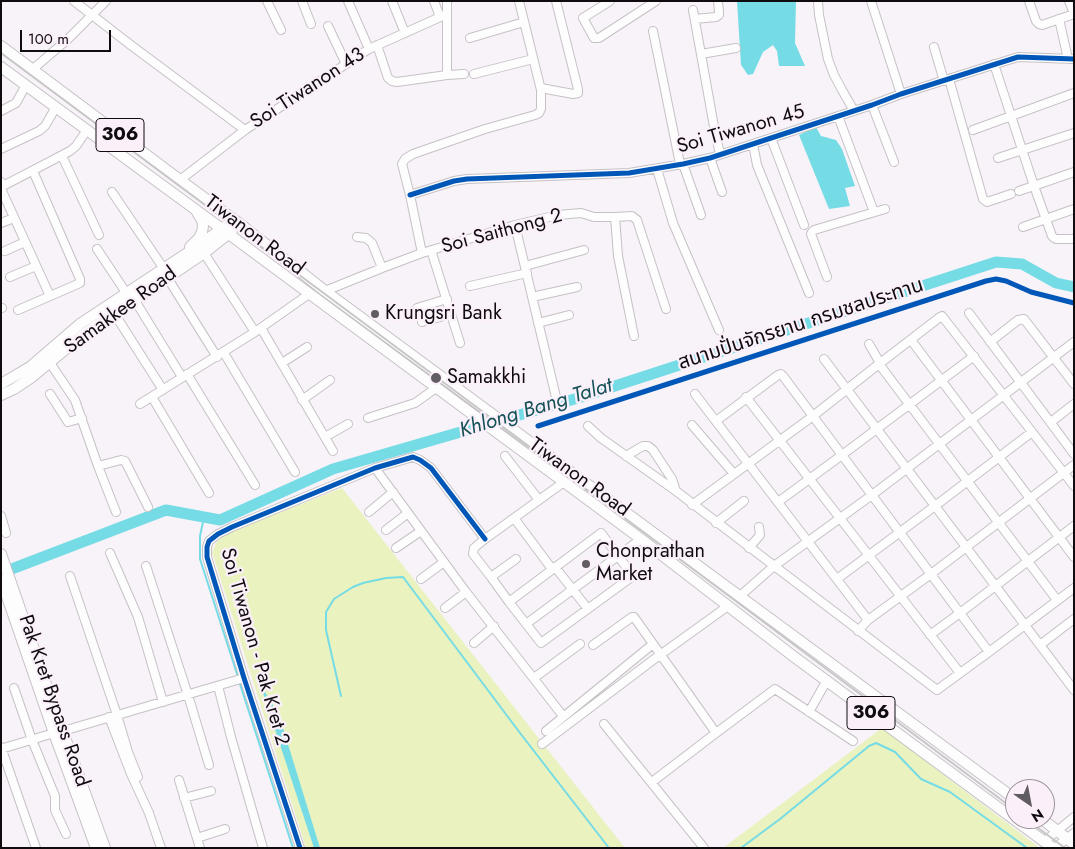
<!DOCTYPE html>
<meta charset="utf-8">
<style>
body{margin:0}
#map{position:relative;width:1075px;height:849px;overflow:hidden;background:#f8f3f8;font-family:Jost,sans-serif}
canvas{display:block}
.frame{position:absolute;inset:0;border:2px solid #0f0b0f;pointer-events:none}
.north{position:absolute;left:1005px;top:779px;width:50px;height:50px;box-sizing:border-box;background:#fbf0fa;border:1px solid #9d949c;border-radius:50%;rotate:147deg;font-size:14px;font-weight:700;line-height:20px;text-align:center;color:#0f0b0f}
.north::after{content:'';display:block;margin:auto;width:18px;height:22px;background:#615c61;clip-path:polygon(50% 0,100% 100%,50% 72%,0 100%)}
.scale{position:absolute;left:20px;top:30px;width:91px;height:22px;box-sizing:border-box;border:2px solid #0f0b0f;border-top:0;padding-left:6px;font-size:15px;line-height:18px;white-space:nowrap;color:#0f0b0f;-webkit-text-stroke:4px #fbf0fa;paint-order:stroke}
</style>
<div id="map">
<canvas width="1075" height="849"></canvas>
<div class="frame"></div>
<div class="north">N</div>
<div class="scale">100 m</div>
</div>
<script>
const c = document.querySelector('canvas').getContext('2d');
c.lineJoin = 'round';
function fill(path, color) { c.fillStyle = color; c.fill(path, 'evenodd'); }
const poly = rows => new Path2D(rows.map(r => 'M' + r).join(''));
function trace(path, color, width, dash) { c.strokeStyle = color; c.lineWidth = width; c.lineCap = dash ? 'butt' : 'round'; c.setLineDash(dash || []); c.stroke(path); }
function label(font, color, halo, rows, align = 'center') {
  c.font = font + ' Jost,"Noto Sans Thai",sans-serif'; c.lineWidth = 4.5; c.setLineDash([]); c.textBaseline = 'middle'; c.strokeStyle = halo; c.fillStyle = color; for (const [text, x, y, turn = 0] of rows) {
    c.save(); c.translate(x, y); c.rotate((+turn || 0) * Math.PI / 180); c.textAlign = isNaN(turn) ? turn : align; if (halo) c.strokeText(text, 0, 0); c.fillText(text, 0, 0); c.restore();
  }
}
fill(poly([
 [342,488,625,848,306,848,212,552,216,543,225,534],
 [882,728,1040,848,723,848]
]), '#eaf2c0');
fill(poly([
 [737,1,796,1,795,43,805,66,779,66,777,51,773,45,763,52,753,74,748,75,741,65],
 [816,127,821,136,836,140,842,149,855,186,845,188,850,206,829,209,799,135],
 [260,684,279,715,320,848,314,848]
]), '#75dce6');
trace(poly([
 [204,517,200,536,200,559,238,677],
 [239,681,293,848],
 [341,696,326,630,326,612,334,599,353,587,363,583,386,578,403,577,520,733,609,848],
 [741,848,780,819,869,746,876,743,895,752,921,779,950,792,1027,848]
]), '#75dce6', 2);
trace(poly([
 [1,573,166,510,220,520,333,469,578,398,996,262,1022,264,1056,283,1074,287]
]), '#75dce6', 11);
const minor = poly([
 [74,1,132,46,245,130],
 [267,1,281,30],
 [302,1,311,24],
 [348,1,369,49],
 [392,1,405,33],
 [434,1,440,17],
 [610,1,583,18,594,38,599,38,656,1],
 [818,1,819,15,828,59,834,75,842,90,854,111],
 [871,1,901,94],
 [1029,1,1036,21,1039,24,1042,25,1074,14],
 [1069,1,1074,13],
 [693,10,715,132,720,154],
 [695,19,716,17,719,15,719,12,718,1],
 [1059,19,1068,59],
 [328,26,346,64],
 [653,31,680,164],
 [470,38,524,22],
 [377,45,388,78,392,81,397,82,447,75,464,74],
 [934,47,944,81],
 [701,54,736,48],
 [994,64,1034,186,1052,236,1054,238,1056,239,1074,239],
 [33,69,68,39,106,1],
 [474,74,533,59],
 [447,75,447,1],
 [949,79,983,199,987,202,1011,194],
 [541,88,573,94,578,93,578,89,556,1],
 [872,105,894,162],
 [1,111,16,103,26,85],
 [838,116,874,212],
 [973,130,1074,93],
 [771,138,804,225],
 [753,144,757,165,809,293],
 [1,149,39,131,45,126,56,107],
 [62,156,99,235],
 [710,158,722,192],
 [998,158,1074,133],
 [683,164,701,215],
 [657,169,673,223,719,330],
 [180,180,245,130,369,49,447,14],
 [1,182,2,191,50,296],
 [1,187,70,151,76,146,87,130],
 [1019,191,1074,172],
 [112,192,164,269],
 [410,195,454,181,467,179,629,173,683,164,710,158,872,105,901,94,1018,57,1074,59],
 [615,217,618,256,634,336],
 [1,223,14,218],
 [515,225,556,397],
 [1023,227,1074,209],
 [357,237,366,238,372,243,382,268],
 [97,249,127,294],
 [431,250,460,343],
 [5,251,25,242],
 [204,253,255,332],
 [422,253,515,225,558,215,581,213,594,217,615,217,632,216,637,220,666,309],
 [525,266,584,250],
 [10,277,36,266],
 [167,277,217,357],
 [827,277,811,234,812,232,814,230,885,209],
 [470,286,527,273],
 [325,291,382,268,422,253,410,195,402,164,405,159,413,154,485,129,535,115,539,113,541,109,541,90,519,1],
 [532,297,577,287],
 [134,299,182,377],
 [1,308,2,308],
 [417,308,447,299],
 [18,310,80,283,80,279,33,171],
 [114,313,163,390],
 [969,313,1074,454],
 [422,322,451,314],
 [538,323,569,315],
 [261,328,333,451],
 [911,340,1074,557],
 [990,342,1018,320,1024,319,1074,384],
 [869,344,880,363],
 [224,353,295,472],
 [824,359,1074,690],
 [50,363,75,400,98,466,116,512],
 [282,363,307,347],
 [879,364,1057,600],
 [187,374,255,485],
 [50,394,68,422,82,418],
 [695,394,868,620],
 [152,397,209,493],
 [746,397,960,673],
 [302,400,330,380],
 [140,404,255,332,309,294],
 [368,418,415,403,436,388],
 [716,421,778,375,781,374,783,376,989,652],
 [1051,422,1074,404],
 [692,425,734,474],
 [588,426,601,438,676,491,937,690,989,652,1074,588],
 [325,437,348,424],
 [505,456,539,500],
 [626,456,643,446,648,446,653,450,672,479,676,491],
 [98,466,121,460,125,461,148,507],
 [375,468,466,592,563,716],
 [778,502,842,455,974,356],
 [692,505,813,416,879,364,940,317,942,316,1074,486],
 [369,512,393,492],
 [1,516,6,533],
 [514,518,552,569],
 [716,523,744,501],
 [386,530,408,513],
 [396,548,421,531],
 [749,548,760,535,759,527],
 [110,553,138,617,163,702],
 [146,566,188,695,209,765],
 [555,567,588,609],
 [70,576,117,715,128,752,138,777],
 [491,577,516,559],
 [421,579,444,562],
 [837,579,935,506,1032,432],
 [740,596,774,566,872,495,1074,342],
 [509,602,601,533,633,576,541,643,509,602,491,577,473,554,474,548,485,539,564,482],
 [445,608,466,592],
 [526,624,641,539],
 [858,631,868,620,931,574,1074,465],
 [930,635,960,613,1074,526],
 [474,643,494,626],
 [593,645,632,617,634,617,716,733],
 [1040,645,1074,619],
 [534,678,580,644],
 [218,686,231,737,263,848],
 [14,688,32,740,55,796,55,810,66,834],
 [809,712,827,680],
 [109,717,131,774,149,813,161,848],
 [604,724,704,848],
 [63,731,244,678],
 [546,731,653,644],
 [542,744,653,660,728,606],
 [1,747,36,848],
 [1,749,54,733],
 [179,780,200,848],
 [652,782,716,733,775,689,853,741],
 [184,798,211,791],
 [197,838,225,829],
 [1045,841,1074,817],
 [300,848,244,678,207,557,207,547,209,541,218,534,232,527,375,468,413,457,420,460,431,468,485,539],
 [1055,848,1074,833]
]);
const major = poly([
 [1,46,96,117,180,180,240,224,325,291,1015,799],
 [1,67,222,229,641,539,793,656,1053,848],
 [190,247,199,238,202,232,203,226,202,220,197,212],
 [1,384,30,367,80,324,198,246,227,225],
 [1,395,14,389,32,377,84,334,204,253,232,231],
 [1,554,55,710,105,848],
 [1,579,54,733,96,848],
 [1042,819,1074,844]
]);
trace(minor, '#c5c1c5', 10);
trace(major, '#c5c1c5', 12);
trace(minor, '#fefdfe', 8);
trace(major, '#fefdfe', 10);
trace(poly([
 [1,53,435,376,1015,810],
 [1026,819,1065,848]
]), '#c8c7c8', 2);
trace(poly([
 [410,195,454,181,467,179,629,173,683,164,710,158,872,105,901,94,1018,57,1074,59],
 [538,426,986,281,996,279,1006,281,1031,292,1074,303],
 [300,848,244,678,207,557,207,547,209,541,218,534,232,527,375,468,413,457,420,460,431,468,485,539]
]), '#0057b8', 5);
for (const [x, y, r, color] of [
 [375,314,5,"#615c61"],
 [436,378,6,"#615c61"],
 [586,564,5,"#615c61"]
]) { const dot = new Path2D(); dot.arc(x, y, r, 0, 2 * Math.PI); c.fillStyle = color; c.fill(dot); trace(dot, '#fbf0fa', 2); }
for (const [x, y, w] of [
 [120,135,48],
 [871,713,48]
]) { const box = new Path2D(); box.roundRect(x - w / 2, y - 16.5, w, 33, 4); c.fillStyle = '#fbf0fa'; c.fill(box); trace(box, '#0f0b0f', 1); }
label('bold 19px', '#0f0b0f', null, [
 ["306",120,135],
 ["306",871,713]
]);
label('20px', '#0f0b0f', '#fbf0fa', [
 ["Soi Tiwanon 43",308,89,-33],
 ["Soi Tiwanon 45",741,130,-16],
 ["Soi Saithong 2",502,232,-15],
 ["Tiwanon Road",254,236,37],
 ["Samakkee Road",121,311,-36],
 ["สนามปั่นจักรยาน กรมชลประทาน",801,325,-18],
 ["Tiwanon Road",579,478,36],
 ["Soi Tiwanon - Pak Kret 2",254,647,74],
 ["Pak Kret Bypass Road",53,701,71]
]);
label('20px', '#0f0b0f', '#fbf0fa', [
 ["Krungsri Bank",385,314],
 ["Samakkhi",447,378],
 ["Chonprathan",596,552],
 ["Market",596,575]
], 'left');
label('italic 21px', '#155258', '#fbf0fa', [
 ["Khlong Bang Talat",536,409,-17]
]);
</script>
